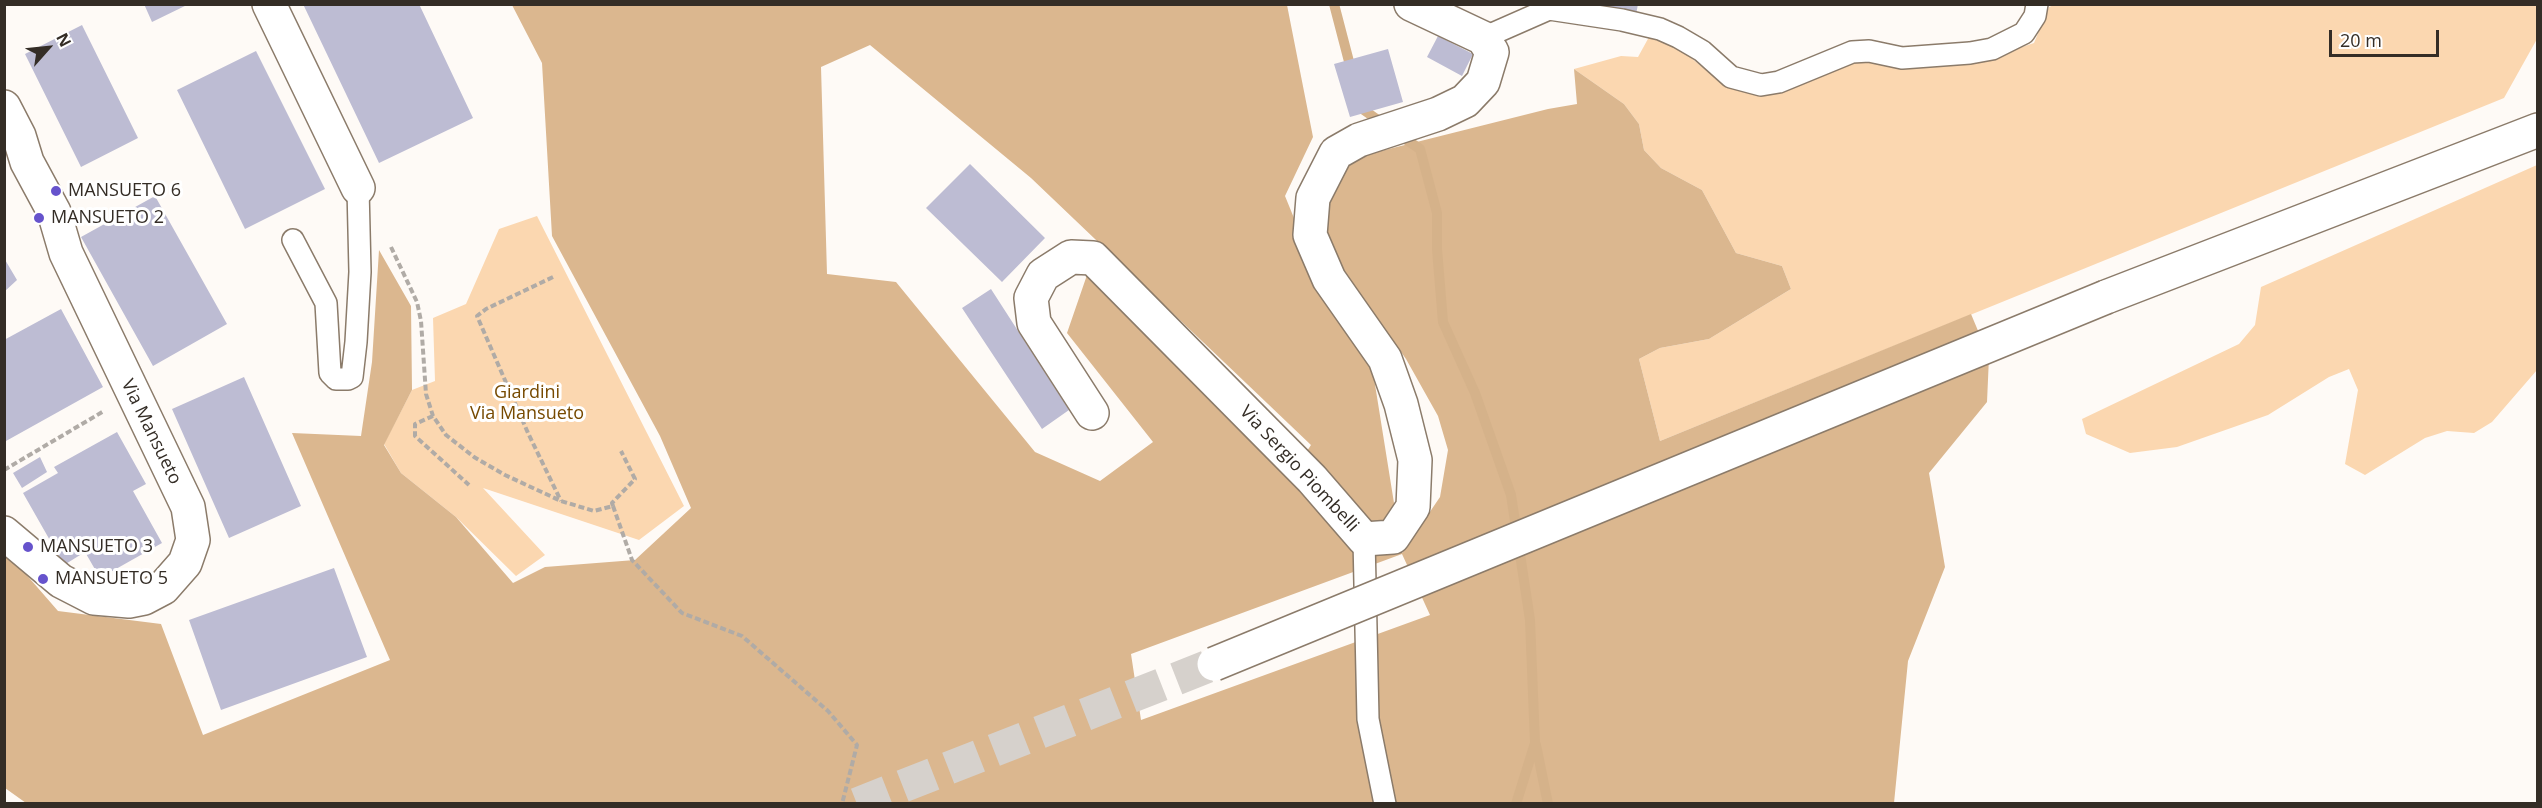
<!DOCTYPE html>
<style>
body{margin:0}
#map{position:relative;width:2542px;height:808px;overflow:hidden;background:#fefaf6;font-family:"Open Sans",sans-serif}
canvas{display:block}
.frame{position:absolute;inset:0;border:6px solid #342d26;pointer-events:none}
.north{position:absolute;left:18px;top:18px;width:60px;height:60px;-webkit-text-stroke:4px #fff;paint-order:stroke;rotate:63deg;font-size:16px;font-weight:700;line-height:24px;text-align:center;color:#342d26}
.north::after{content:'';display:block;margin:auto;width:21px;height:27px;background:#342d26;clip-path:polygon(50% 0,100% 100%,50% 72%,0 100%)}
.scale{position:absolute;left:2329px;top:30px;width:110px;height:27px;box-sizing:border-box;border:3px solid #342d26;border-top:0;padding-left:8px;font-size:18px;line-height:21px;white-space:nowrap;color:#342d26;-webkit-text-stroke:4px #fff;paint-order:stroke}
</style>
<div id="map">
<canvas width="2542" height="808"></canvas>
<div class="frame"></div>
<div class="north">N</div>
<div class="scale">20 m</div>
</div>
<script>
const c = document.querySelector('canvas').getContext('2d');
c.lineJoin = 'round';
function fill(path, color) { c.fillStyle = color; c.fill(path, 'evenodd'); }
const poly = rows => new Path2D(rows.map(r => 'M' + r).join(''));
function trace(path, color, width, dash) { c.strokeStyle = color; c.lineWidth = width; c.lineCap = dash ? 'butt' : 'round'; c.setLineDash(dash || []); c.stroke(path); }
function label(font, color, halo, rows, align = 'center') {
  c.font = font + ' "Open Sans",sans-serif'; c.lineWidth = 6; c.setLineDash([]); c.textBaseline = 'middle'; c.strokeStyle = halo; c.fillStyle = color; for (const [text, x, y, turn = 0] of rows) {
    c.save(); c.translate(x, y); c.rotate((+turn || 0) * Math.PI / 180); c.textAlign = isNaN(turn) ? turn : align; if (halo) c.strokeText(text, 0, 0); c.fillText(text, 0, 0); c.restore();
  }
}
fill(poly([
 [2054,5,2537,5,2537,39,2504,98,1660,441,1639,359,1660,348,1709,339,1791,289,1782,266,1736,253,1702,190,1661,168,1644,150,1639,124,1624,104,1574,69,1621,56,1638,57,1649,37,1680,49,1727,87,1854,62,1968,65,2034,43,2049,7],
 [2537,165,2537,370,2492,422,2474,433,2447,431,2425,438,2365,475,2345,464,2358,390,2349,369,2329,377,2268,415,2177,447,2130,453,2086,434,2082,419,2239,344,2255,325,2261,287],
 [537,216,684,506,639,540,483,488,545,555,516,576,456,517,401,473,384,444,412,390,435,381,433,318,466,304,499,229]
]), '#fbd7b0');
fill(poly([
 [512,5,1287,5,1313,137,1285,196,1318,277,1373,372,1402,553,1440,497,1448,450,1438,416,1406,359,1343,270,1328,235,1327,195,1349,159,1548,109,1577,104,1574,69,1624,104,1639,124,1644,150,1661,168,1702,190,1736,253,1782,266,1791,289,1709,339,1660,348,1639,359,1660,441,1971,314,1989,357,1987,402,1929,473,1945,567,1908,661,1894,803,26,803,5,788,4,549,58,611,161,624,203,735,390,660,292,433,361,436,372,362,379,250,411,306,412,390,384,445,401,473,456,517,513,583,545,567,635,560,691,508,660,436,552,236,542,63],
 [870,45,1031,178,1311,445,1289,478,1087,275,1067,333,1153,442,1100,481,1035,452,896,282,827,274,821,67],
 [1402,554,1430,615,1141,720,1131,654]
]), '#dbb78f');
trace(poly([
 [1334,4,1352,73],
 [1359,102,1361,108,1385,125],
 [1398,134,1420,149,1437,213,1437,249,1443,322,1475,393,1511,495,1530,620,1535,743,1516,804],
 [1536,745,1548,804]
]), '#d5b28a', 10);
fill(poly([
 [144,4,189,4,152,22],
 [303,4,419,4,473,118,379,163],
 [1596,4,1638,4,1636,15],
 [82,25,138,138,81,167,25,54],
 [1438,36,1473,54,1462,76,1427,57],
 [1388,49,1403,102,1350,117,1334,64],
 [256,51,325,189,245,229,177,90],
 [970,164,1045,238,1002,282,926,208],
 [155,196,227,324,153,366,81,237],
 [4,258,17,280,4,292],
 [991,289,1069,410,1042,429,962,308],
 [61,309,103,387,6,441,4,340],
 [244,377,301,506,229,538,172,409],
 [117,432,146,484,133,491,162,543,100,578,85,552,64,565,23,493,58,473,54,467],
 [40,457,47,472,22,488,13,473],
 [334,568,367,657,221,710,189,620]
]), '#bdbcd3');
trace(poly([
 [857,804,1214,664]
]), '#d6d1cc', 33, [33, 16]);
const service = poly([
 [1483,38,1549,9,1622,20,1660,29,1678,37,1702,51,1731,77,1761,85,1779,82,1852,52,1869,51,1902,58,1970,53,1992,49,2024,33,2035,16,2037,4],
 [293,240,326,303,330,373,336,379,348,379,352,377,356,342,360,272,358,188],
 [1364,539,1368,719,1385,804]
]);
const minor = poly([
 [269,4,358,188],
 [4,107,19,136,27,162,54,212,66,253,188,507,193,540,185,563,163,588,144,598,129,601,94,598,61,581,4,533],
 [1092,413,1034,323,1031,298,1043,275,1071,257,1093,258,1312,479,1364,539,1393,537,1413,507,1415,460,1401,404,1385,359,1329,279,1310,235,1313,198,1336,153,1359,140,1438,114,1465,101,1483,82,1492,52,1483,38,1411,4]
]);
const motorway = poly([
 [2106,297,2538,130]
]);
trace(service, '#8b7b6a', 24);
trace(minor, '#8b7b6a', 36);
trace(motorway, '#8b7b6a', 36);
trace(poly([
 [391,247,417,302,421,321,426,394,433,416,446,435,474,457,505,475,561,501,594,511,613,506,612,503,635,479,621,451],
 [553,277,486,309,477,316,528,433,561,501],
 [433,416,415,424,415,436,469,485],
 [4,470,104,411],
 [613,506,632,560,682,613,742,636,828,711,857,745,842,804]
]), '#b0aba6', 4, [6, 3]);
trace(service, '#fff', 21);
trace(minor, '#fff', 33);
trace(motorway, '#fff', 33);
const motorwayBridge = poly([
 [1214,664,2106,297]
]);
trace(motorwayBridge, '#8b7b6a', 36, []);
trace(motorwayBridge, '#fff', 33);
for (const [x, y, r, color] of [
 [56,191,6,"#6653cc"],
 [39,218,6,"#6653cc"],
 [28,547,6,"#6653cc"],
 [43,579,6,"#6653cc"]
]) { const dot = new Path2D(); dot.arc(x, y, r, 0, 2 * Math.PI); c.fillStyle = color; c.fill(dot); trace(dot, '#fff', 2); }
label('18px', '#342d26', '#fff', [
 ["MANSUETO 6",68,191],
 ["MANSUETO 2",51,218],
 ["MANSUETO 3",40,547],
 ["MANSUETO 5",55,579]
], 'left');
label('18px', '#774a01', '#fff', [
 ["Giardini",527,393],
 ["Via Mansueto",527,414]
]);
label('18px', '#342d26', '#fff', [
 ["Via Mansueto",151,432,64],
 ["Via Sergio Piombelli",1299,469,47]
]);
</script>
